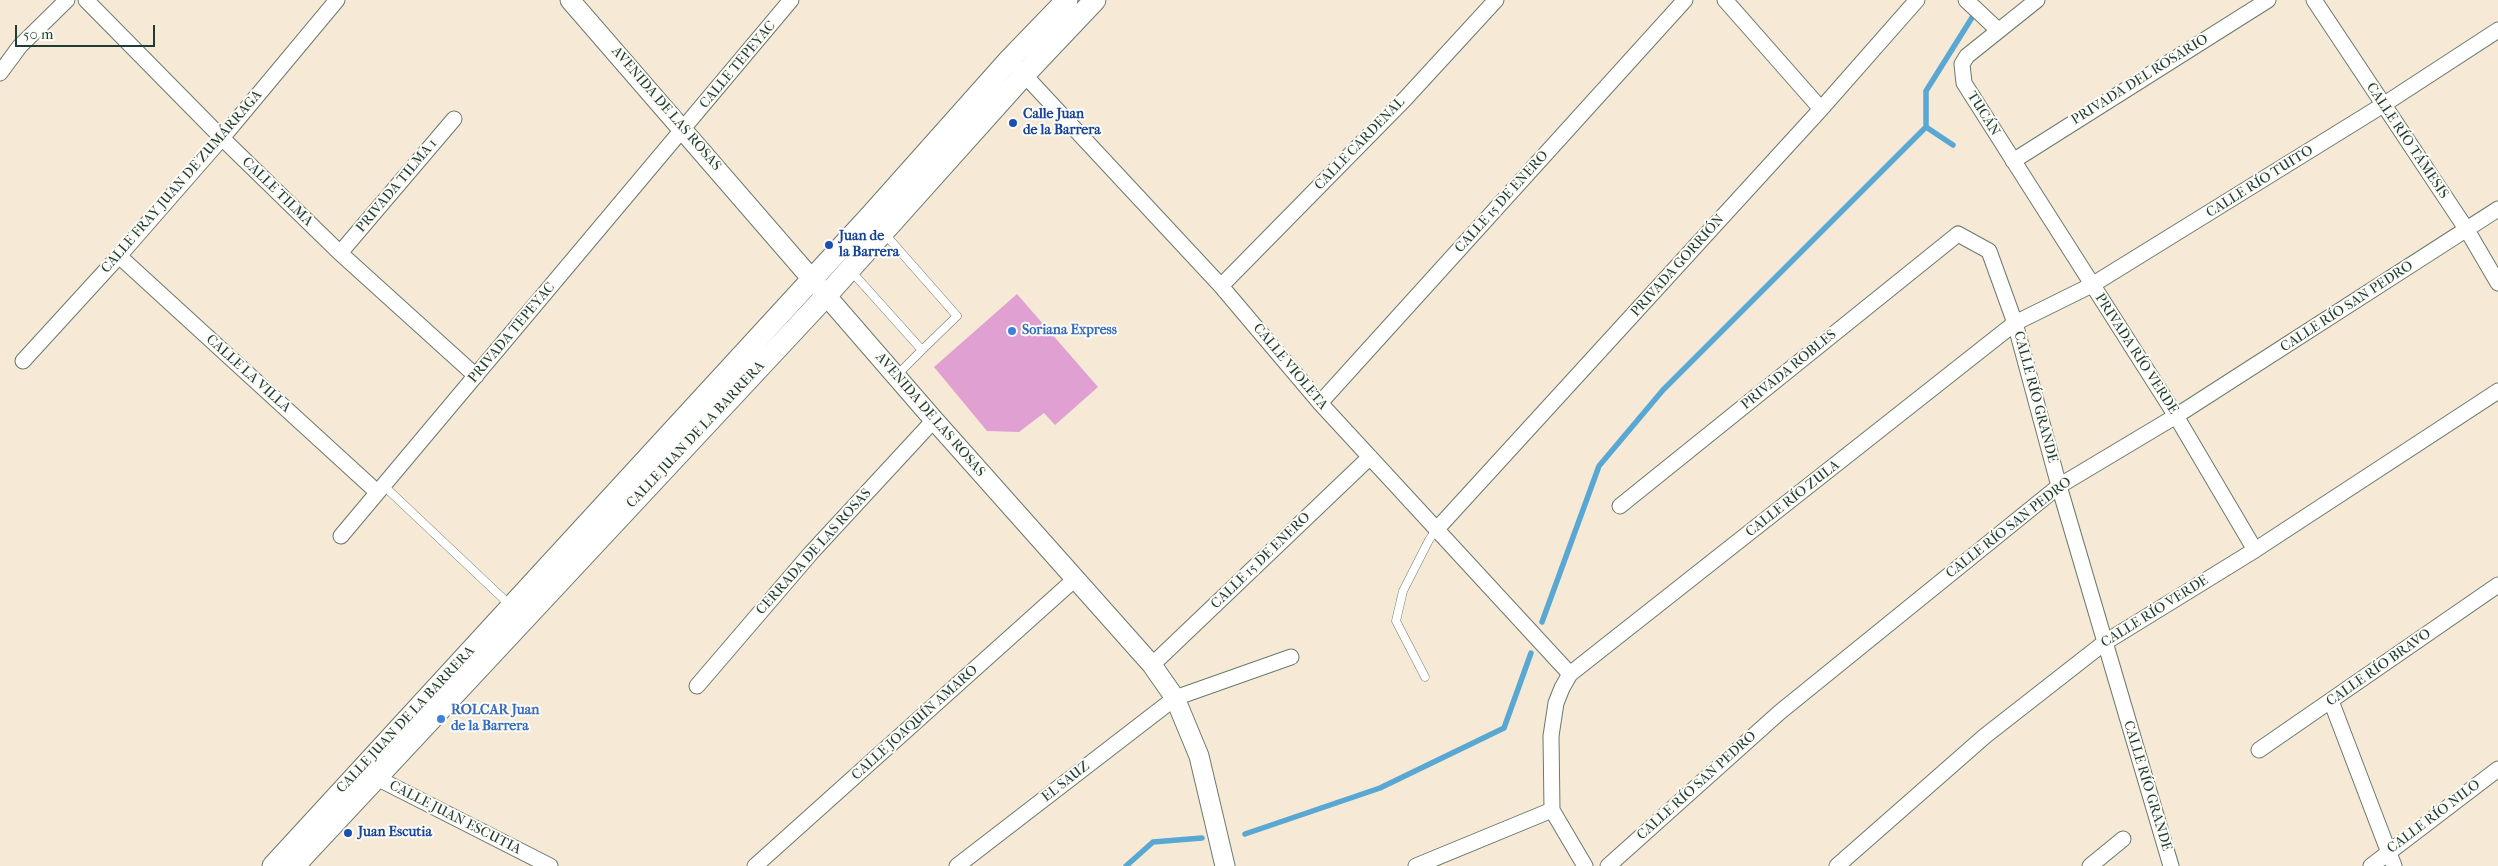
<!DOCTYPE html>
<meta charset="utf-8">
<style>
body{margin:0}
#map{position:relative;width:2498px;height:866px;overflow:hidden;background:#f6ead6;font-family:"IM FELL French Canon",serif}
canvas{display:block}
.scale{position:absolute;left:15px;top:25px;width:140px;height:22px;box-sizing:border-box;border:2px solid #1f3d34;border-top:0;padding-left:6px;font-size:15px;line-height:18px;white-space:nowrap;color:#1f3d34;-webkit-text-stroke:4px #fdfcf7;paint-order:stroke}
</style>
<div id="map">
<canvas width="2498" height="866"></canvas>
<div class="scale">50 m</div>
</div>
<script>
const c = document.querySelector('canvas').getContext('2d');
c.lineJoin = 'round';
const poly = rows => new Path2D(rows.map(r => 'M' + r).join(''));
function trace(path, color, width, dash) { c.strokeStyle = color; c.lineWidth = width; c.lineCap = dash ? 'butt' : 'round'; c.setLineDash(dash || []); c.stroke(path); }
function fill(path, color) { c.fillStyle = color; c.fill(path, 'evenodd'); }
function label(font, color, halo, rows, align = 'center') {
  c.font = font + ' "IM FELL French Canon",serif'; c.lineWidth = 4; c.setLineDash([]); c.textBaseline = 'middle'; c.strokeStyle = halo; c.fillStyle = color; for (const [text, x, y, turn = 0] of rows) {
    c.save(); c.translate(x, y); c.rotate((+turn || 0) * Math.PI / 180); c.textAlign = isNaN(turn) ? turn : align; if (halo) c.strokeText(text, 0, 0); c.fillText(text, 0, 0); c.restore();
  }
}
trace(poly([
 [1926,127,1953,145],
 [1542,622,1599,466,1663,390,1926,127,1926,91,1973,16],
 [1245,834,1380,788,1504,728,1531,653],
 [1126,866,1153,842,1202,838]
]), '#59a7d3', 5.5);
fill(poly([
 [1017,294,1098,387,1055,425,1044,413,1019,432,987,431,934,367]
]), '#e0a0d2');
const service = poly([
 [884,233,957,316,922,350],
 [851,271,922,350,896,376],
 [383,485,510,605],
 [1425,677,1396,621,1403,591,1429,540,1436,530]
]);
const minor = poly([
 [86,0,222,138,340,253,476,376],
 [1725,0,1821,109],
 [1966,0,1998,30],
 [2037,0,1967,56,1962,64,1964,83,2176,416,2255,550],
 [2314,0,2467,230,2498,283],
 [1018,68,1221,286,1320,403,1570,674],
 [0,73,20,46,67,0],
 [2013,161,2268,0],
 [340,253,454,119],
 [119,256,377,492],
 [1221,286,1405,99,1496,0],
 [23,361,119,256,222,138,337,0],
 [1320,403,1685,0],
 [1620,506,1958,234,1989,251,2015,323,2059,486,2171,866],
 [1436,530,1821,109,1917,0],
 [341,536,791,0],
 [1152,665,1370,457],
 [697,686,811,553,934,420],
 [2331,701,2394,866],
 [2259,750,2498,585],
 [369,774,550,866],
 [755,866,1075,579],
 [957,866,1175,698,1291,657],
 [1416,866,1552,810],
 [1585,866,1552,810,1551,736,1556,703,1562,688,1570,674,2015,323,2092,285,2383,105,2498,30],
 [1608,866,1780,712,2059,486,2176,416,2498,209],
 [1837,866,1985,736,2104,643,2255,550,2498,391],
 [2090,866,2123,839],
 [2371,866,2498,769]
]);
const tertiary = poly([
 [570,0,934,420,1152,665,1175,698,1199,756,1225,866]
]);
const secondary = poly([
 [273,866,871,215,1010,59,1067,0],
 [294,866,826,296,1024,75,1095,0]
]);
trace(service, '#6a7a6d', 9);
trace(minor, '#6a7a6d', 17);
trace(tertiary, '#6a7a6d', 21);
trace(secondary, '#6a7a6d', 23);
trace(service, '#fff', 8);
trace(minor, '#fff', 15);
trace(tertiary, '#fff', 19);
trace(secondary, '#fff', 21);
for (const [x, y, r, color] of [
 [1013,123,5,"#1a4fb4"],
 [829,245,5,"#1a4fb4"],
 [1012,331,5,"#3f7fe0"],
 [441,719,5,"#3f7fe0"],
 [348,833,5,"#1a4fb4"]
]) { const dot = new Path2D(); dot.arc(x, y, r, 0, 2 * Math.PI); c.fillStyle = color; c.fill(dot); trace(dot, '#fdfcf7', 2); }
label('14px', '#1f3d34', '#fdfcf7', [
 ["CALLE TEPEYAC",738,65,-50],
 ["PRIVADA DEL ROSARIO",2140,80,-32],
 ["AVENIDA DE LAS ROSAS",666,109,49],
 ["TUCÁN",1983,114,58],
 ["CALLE RÍO TÁMESIS",2407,141,56],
 ["CALLE CARDENAL",1360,144,-46],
 ["CALLE FRAY JUAN DE ZUMÁRRAGA",182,182,-49],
 ["CALLE RÍO TUITO",2260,182,-32],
 ["PRIVADA TILMA 1",397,186,-50],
 ["CALLE TILMA",277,192,44],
 ["CALLE 15 DE ENERO",1502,202,-48],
 ["PRIVADA GORRIÓN",1678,266,-48],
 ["CALLE RÍO SAN PEDRO",2347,307,-33],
 ["PRIVADA TEPEYAC",512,333,-50],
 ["PRIVADA RÍO VERDE",2136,354,57],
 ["CALLE VIOLETA",1290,367,50],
 ["PRIVADA ROBLES",1789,370,-39],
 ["CALLE LA VILLA",248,374,42],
 ["CALLE RÍO GRANDE",2035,397,75],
 ["AVENIDA DE LAS ROSAS",930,415,49],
 ["CALLE JUAN DE LA BARRERA",696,435,-47],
 ["CALLE RÍO ZULA",1793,499,-38],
 ["CALLE RÍO SAN PEDRO",2009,528,-38],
 ["CERRADA DE LAS ROSAS",814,552,-48],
 ["CALLE 15 DE ENERO",1261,561,-44],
 ["CALLE RÍO VERDE",2155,612,-32],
 ["CALLE RÍO BRAVO",2379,668,-35],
 ["CALLE JUAN DE LA BARRERA",406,720,-47],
 ["CALLE JOAQUÍN AMARO",915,723,-42],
 ["EL SAUZ",1066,782,-38],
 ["CALLE RÍO SAN PEDRO",1697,786,-42],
 ["CALLE RÍO GRANDE",2147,786,73],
 ["CALLE RÍO NILO",2434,817,-37],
 ["CALLE JUAN ESCUTIA",455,818,27]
]);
label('bold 14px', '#164399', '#fdfcf7', [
 ["Calle Juan",1023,115],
 ["de la Barrera",1023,131],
 ["Juan de",839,237],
 ["la Barrera",839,253],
 ["Juan Escutia",358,833]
], 'left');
label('bold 14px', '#366cbe', '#fdfcf7', [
 ["Soriana Express",1022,331],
 ["ROLCAR Juan",451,711],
 ["de la Barrera",451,727]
], 'left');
</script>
